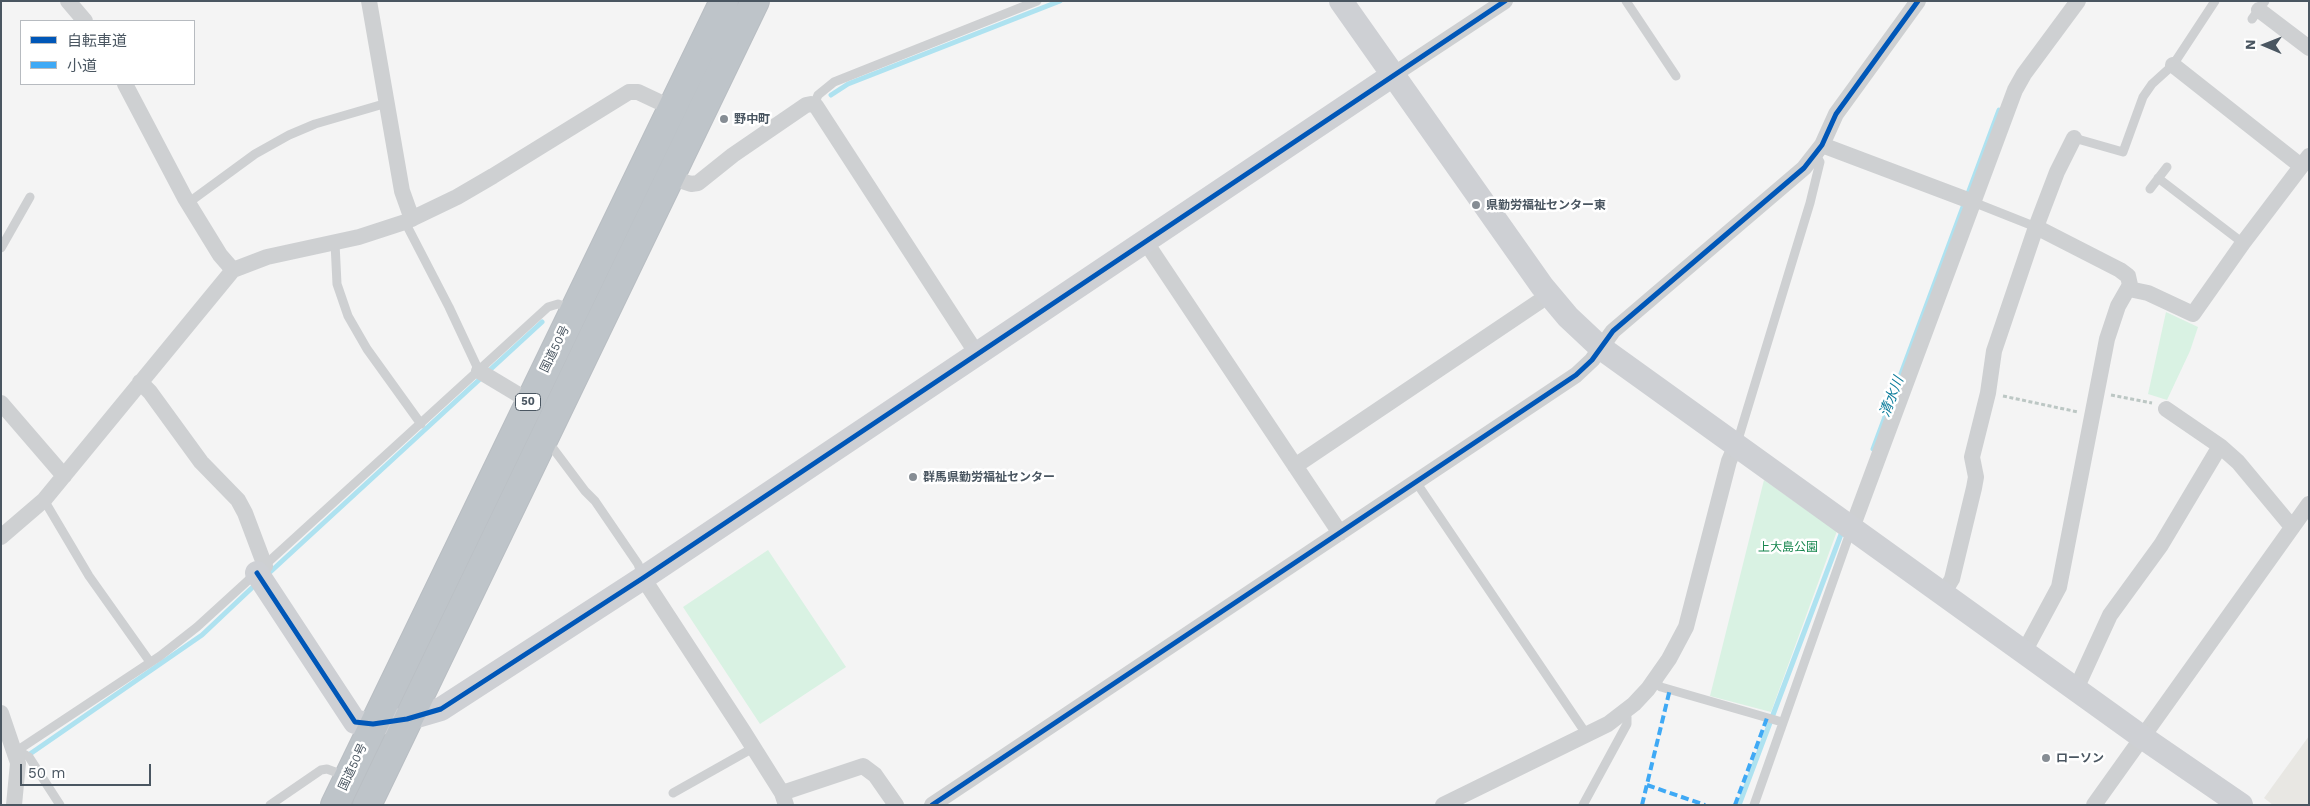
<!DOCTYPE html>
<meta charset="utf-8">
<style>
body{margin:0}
#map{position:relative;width:2310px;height:806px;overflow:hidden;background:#f4f4f4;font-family:"Work Sans","Noto Sans JP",sans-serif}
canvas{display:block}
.frame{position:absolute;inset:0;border:2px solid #4a5661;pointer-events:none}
.legend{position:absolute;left:20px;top:20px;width:175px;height:65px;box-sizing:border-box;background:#fff;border:1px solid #b7bbc0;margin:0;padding:6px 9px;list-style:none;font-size:15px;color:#4a5661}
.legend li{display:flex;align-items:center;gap:10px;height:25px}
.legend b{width:25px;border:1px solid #b7bbc0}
.north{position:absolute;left:2240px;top:20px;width:50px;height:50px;-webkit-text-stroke:4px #fff;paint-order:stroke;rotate:271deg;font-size:14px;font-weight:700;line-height:20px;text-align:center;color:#4a5661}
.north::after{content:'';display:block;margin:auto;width:18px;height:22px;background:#4a5661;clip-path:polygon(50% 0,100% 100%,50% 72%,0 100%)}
.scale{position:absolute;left:20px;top:764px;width:131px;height:22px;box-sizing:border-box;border:2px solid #4a5661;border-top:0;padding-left:6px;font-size:15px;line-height:18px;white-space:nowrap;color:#4a5661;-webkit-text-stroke:4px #fff;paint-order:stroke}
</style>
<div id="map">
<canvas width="2310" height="806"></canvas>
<div class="frame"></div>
<ul class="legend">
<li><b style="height:6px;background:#0057b8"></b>自転車道</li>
<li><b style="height:6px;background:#3fa9f5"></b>小道</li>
</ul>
<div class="north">N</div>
<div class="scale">50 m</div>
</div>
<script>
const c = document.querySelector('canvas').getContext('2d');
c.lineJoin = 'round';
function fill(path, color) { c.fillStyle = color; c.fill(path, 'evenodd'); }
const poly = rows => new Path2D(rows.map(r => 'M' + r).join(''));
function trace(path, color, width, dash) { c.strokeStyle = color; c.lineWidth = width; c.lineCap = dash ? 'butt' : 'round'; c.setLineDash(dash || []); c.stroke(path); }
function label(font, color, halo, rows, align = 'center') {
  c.font = font + ' "Work Sans","Noto Sans JP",sans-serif'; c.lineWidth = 5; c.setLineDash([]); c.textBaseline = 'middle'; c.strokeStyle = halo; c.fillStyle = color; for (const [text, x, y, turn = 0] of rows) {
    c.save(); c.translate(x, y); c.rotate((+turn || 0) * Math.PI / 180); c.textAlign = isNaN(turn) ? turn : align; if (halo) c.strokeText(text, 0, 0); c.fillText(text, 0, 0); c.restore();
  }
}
fill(poly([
 [2309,736,2309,805,2273,805,2264,798]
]), '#e8e7e3');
fill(poly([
 [2166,312,2198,327,2190,351,2167,400,2148,394],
 [1764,480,1837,531,1771,712,1710,696],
 [768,550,846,667,760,724,683,607]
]), '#d9f2e3');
trace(poly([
 [831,95,848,84,1060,1],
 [1873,449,1999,110],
 [268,574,542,322],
 [27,756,202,635,256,584],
 [1739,805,1843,529]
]), '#aee2f0', 5);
const highway = poly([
 [335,805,724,1],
 [367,805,755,1]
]);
trace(highway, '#b9bec3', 30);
trace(poly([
 [2111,395,2152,403],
 [2003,396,2078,412]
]), '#bcc7c4', 3, [4, 2.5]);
trace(poly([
 [1626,1,1676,76],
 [2252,19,2265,1],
 [814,105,818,95,834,82,1037,1],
 [2074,138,2123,152,2143,97,2152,84,2173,65,2215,1],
 [2158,178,2243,243],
 [2150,189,2167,167],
 [1973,202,2036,227],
 [188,203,255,154,289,135,315,124,387,103],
 [405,222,449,307,479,371],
 [335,243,337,284,348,316,367,349,421,424],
 [1,248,30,197],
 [546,439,585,491,595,501,638,564,643,578],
 [1737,443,1810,203,1820,162,1816,155],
 [1416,482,1587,735],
 [44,500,89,576,150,662],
 [1654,682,1661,687,1782,722],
 [15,752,160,656,197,627,548,307,558,304,572,309],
 [15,752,24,754,29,757,60,805],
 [673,793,753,748],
 [270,805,321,770,327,769,346,776],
 [1583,805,1627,724,1627,717,1623,713],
 [1754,805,1851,530]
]), '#ced0d2', 9);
trace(poly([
 [68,1,85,21],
 [369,1,402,191,412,219],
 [2259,10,2309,48],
 [2173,65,2301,166],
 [1393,75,1505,1],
 [125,84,185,198,220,255,233,270],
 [1822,145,1973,202],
 [672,174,685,182,691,184,698,183,733,155,806,105,811,104,816,106,977,354],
 [1145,241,1340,533],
 [2129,289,2148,293,2193,314,2243,243,2309,156],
 [479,371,519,395,532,411],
 [140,382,150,392,201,462,238,500,245,513,265,566],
 [1,403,64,476],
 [2166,409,2220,446,2238,462,2292,527],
 [1295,466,1549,295],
 [1852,528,2015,90,2024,74,2078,1],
 [1,537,44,500,233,270,267,257,359,237,405,222,457,197,493,176,629,92,638,92,672,108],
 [643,578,743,731,782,793,786,805],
 [1943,594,1952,579,1974,488,1976,477,1972,457,1988,393,1994,351,2036,227,2057,172,2074,138],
 [2024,652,2059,587,2107,339,2118,306,2130,285,2128,276,2120,270,2036,227],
 [2076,689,2110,615,2161,545,2220,446],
 [1,713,18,763,14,805],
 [782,793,863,766,875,775,896,805],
 [932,805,1576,375,1592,360,1613,331,1804,168,1822,145,1836,114,1918,1],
 [1443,805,1608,724,1634,704,1648,689,1669,659,1686,627,1729,461,1736,445],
 [2094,805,2309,504]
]), '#ced0d2', 16);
trace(poly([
 [1341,1,1542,286,1568,317,1601,348,2142,737,2241,805],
 [257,573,355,722,373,724,407,719,441,709,643,578,1393,75]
]), '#ced0d4', 24);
trace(highway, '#bec4c9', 28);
trace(poly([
 [1647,785,1705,805],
 [1642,805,1670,689],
 [1735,805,1767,718]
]), '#3fa9f5', 4, [8, 4]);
trace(poly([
 [257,573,355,722,373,724,407,719,441,709,643,578,1505,1],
 [932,805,1576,375,1592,360,1613,331,1804,168,1822,145,1836,114,1918,1]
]), '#0057b8', 5);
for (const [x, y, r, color] of [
 [724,119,5,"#868d94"],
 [1476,205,5,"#868d94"],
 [913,477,5,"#868d94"],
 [2046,758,5,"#868d94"]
]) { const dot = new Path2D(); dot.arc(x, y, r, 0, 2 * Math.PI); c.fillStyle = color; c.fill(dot); trace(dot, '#fff', 2); }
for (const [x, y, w] of [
 [528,402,25]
]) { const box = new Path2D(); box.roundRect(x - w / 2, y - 8.5, w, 17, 4); c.fillStyle = '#fff'; c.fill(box); trace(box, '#4a5661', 1); }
label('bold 11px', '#4a5661', null, [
 ["50",528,402]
]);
label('bold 12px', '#4a5661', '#fff', [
 ["野中町",734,119],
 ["県勤労福祉センター東",1486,205],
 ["群馬県勤労福祉センター",923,477],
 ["ローソン",2056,758]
], 'left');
label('12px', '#4a5661', '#fff', [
 ["国道50号",555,349,-64],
 ["国道50号",353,767,-65]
]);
label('12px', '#17864f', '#fff', [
 ["上大島公園",1788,547]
]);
label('italic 14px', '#0c7c9b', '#fff', [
 ["清水川",1892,397,-69]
]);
</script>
